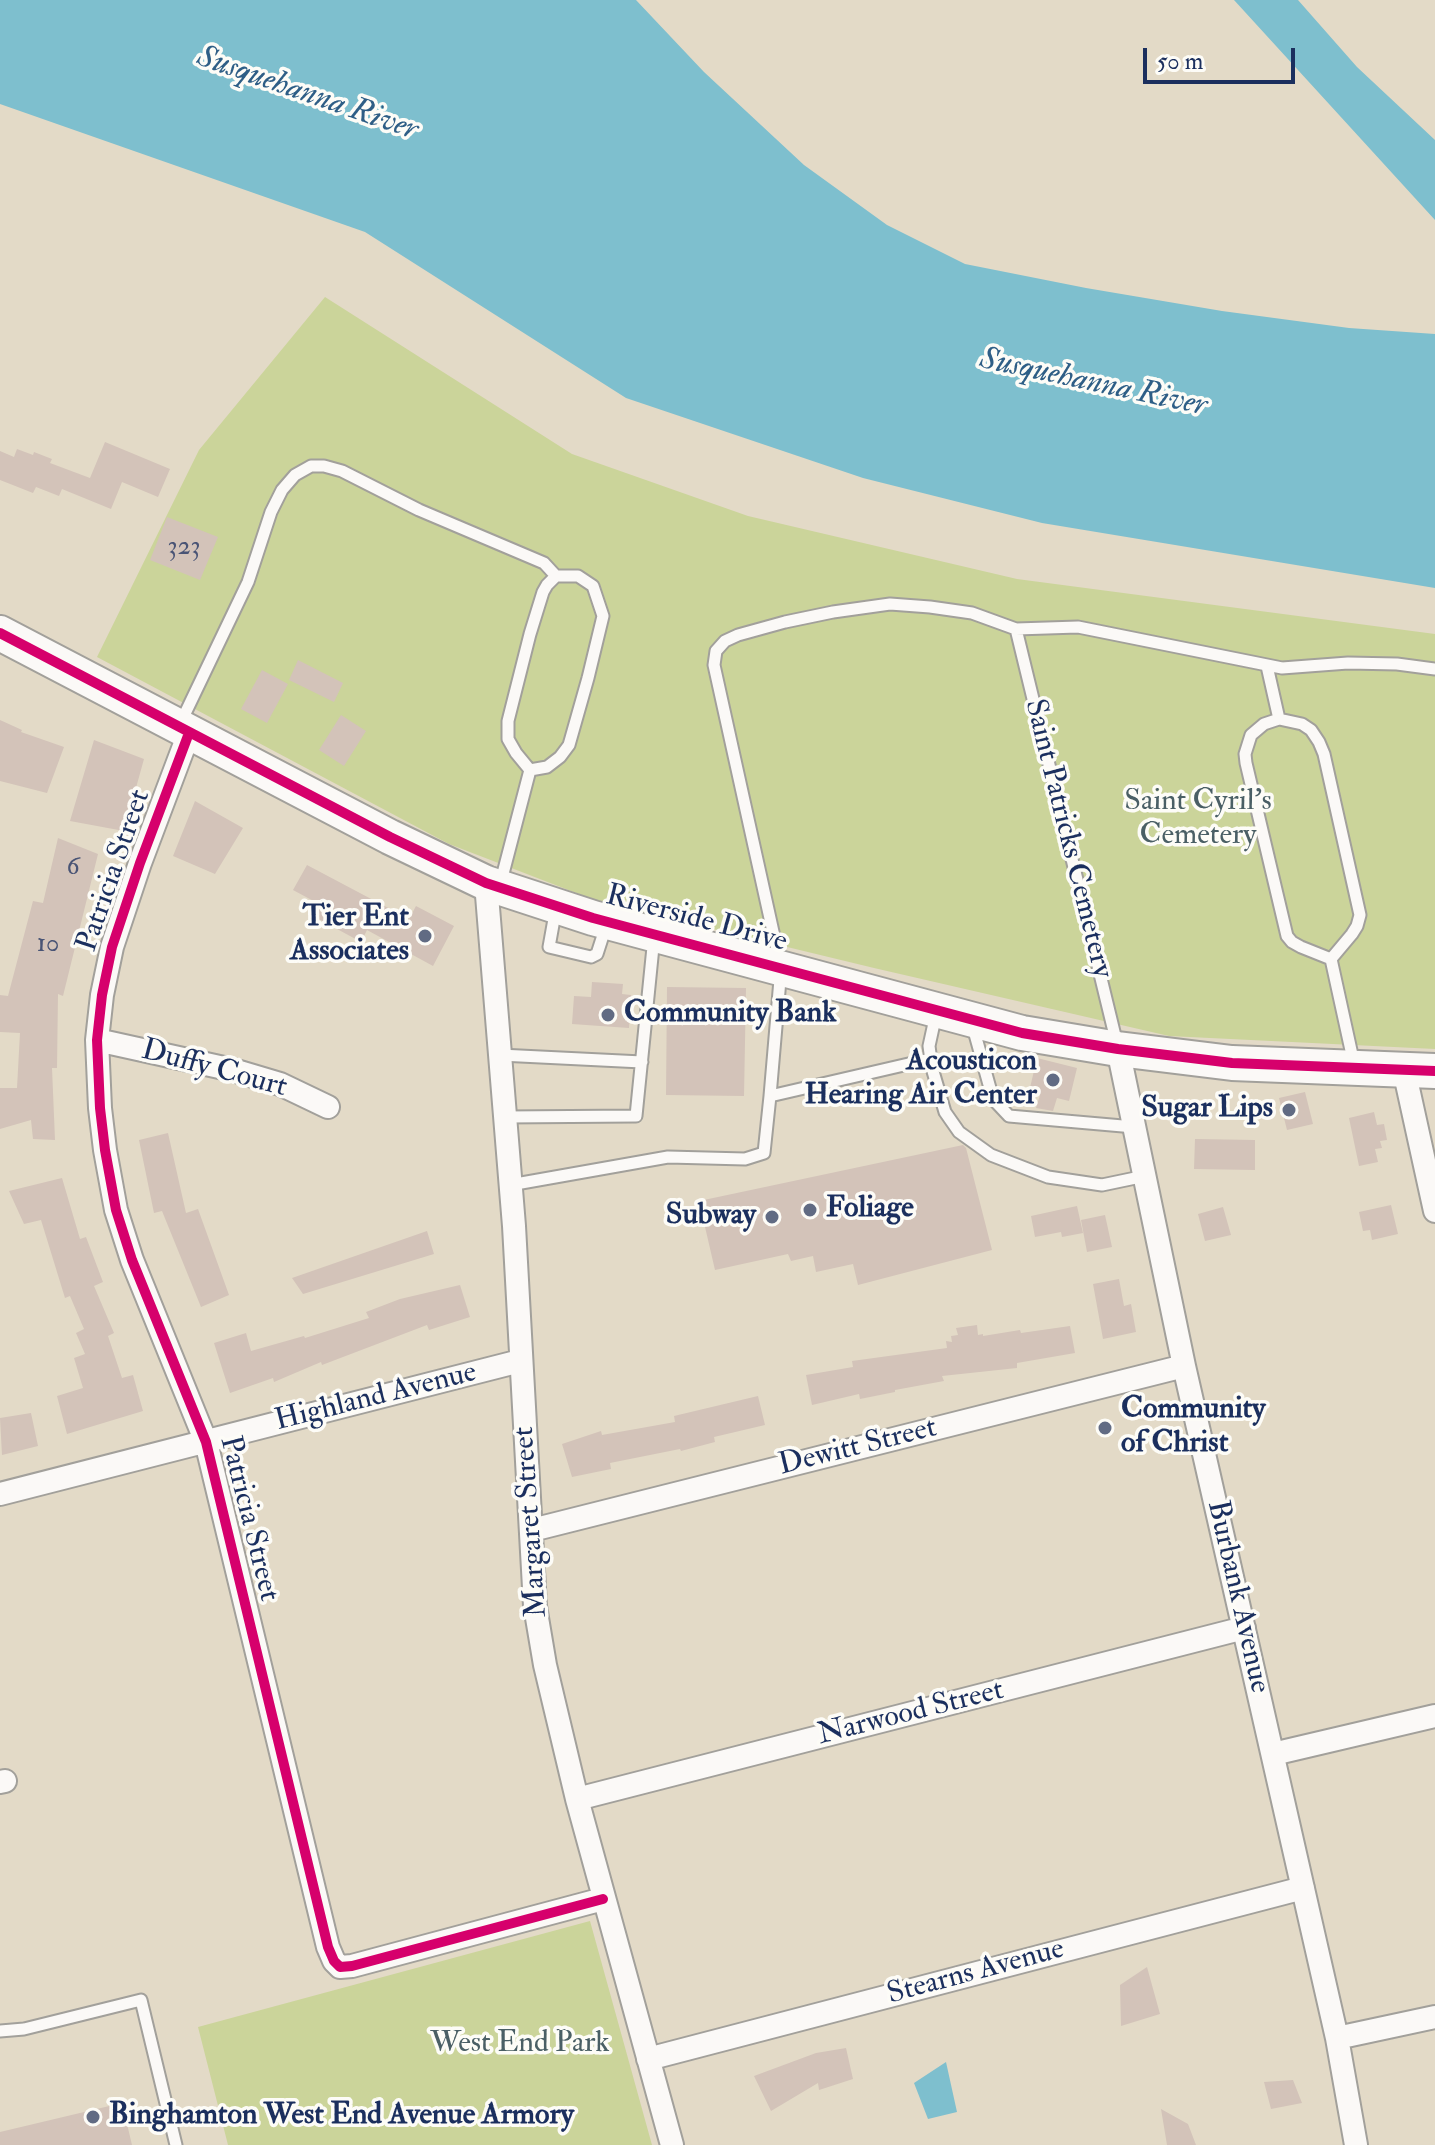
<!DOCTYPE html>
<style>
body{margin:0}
#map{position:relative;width:1435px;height:2145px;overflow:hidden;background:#e3dac7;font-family:"IM FELL Double Pica",serif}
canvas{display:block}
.scale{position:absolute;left:1143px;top:48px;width:152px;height:36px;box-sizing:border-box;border:4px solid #1b2f5e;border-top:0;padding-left:10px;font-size:24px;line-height:28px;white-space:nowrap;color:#1b2f5e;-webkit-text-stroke:6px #fdfcf7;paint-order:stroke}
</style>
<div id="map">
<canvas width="1435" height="2145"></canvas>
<div class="scale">50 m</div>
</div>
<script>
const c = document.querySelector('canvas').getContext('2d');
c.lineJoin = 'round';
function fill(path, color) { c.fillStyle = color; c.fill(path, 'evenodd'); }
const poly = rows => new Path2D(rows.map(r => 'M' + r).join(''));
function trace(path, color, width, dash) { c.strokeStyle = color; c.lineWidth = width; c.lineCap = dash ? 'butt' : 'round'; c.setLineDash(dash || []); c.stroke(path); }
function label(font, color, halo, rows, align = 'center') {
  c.font = font + ' "IM FELL Double Pica",serif'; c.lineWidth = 7; c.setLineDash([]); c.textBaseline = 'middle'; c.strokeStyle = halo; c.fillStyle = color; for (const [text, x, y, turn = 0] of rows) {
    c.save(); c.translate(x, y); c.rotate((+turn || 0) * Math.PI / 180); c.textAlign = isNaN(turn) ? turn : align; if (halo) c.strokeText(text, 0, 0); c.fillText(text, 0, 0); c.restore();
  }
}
fill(poly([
 [325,297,572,454,748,516,1017,579,1435,634,1435,1049,1169,1036,874,968,597,901,449,844,97,657,199,450],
 [590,1921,652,2145,228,2145,198,2027]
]), '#cbd49a');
fill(poly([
 [0,0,636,0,704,72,804,165,887,225,965,264,1086,288,1222,311,1349,328,1435,334,1435,588,1042,523,863,478,626,398,365,232,0,104],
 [1234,0,1298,0,1357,67,1435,140,1435,220],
 [946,2062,957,2112,928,2119,914,2083]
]), '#7ebfce');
fill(poly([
 [105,442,170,469,158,497,122,482,111,509,62,489,59,496,36,487,33,493,0,480,0,451,14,457,17,449,33,455,34,452,52,459,50,463,90,478],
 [167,517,218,537,200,580,150,560],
 [298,660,343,683,334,702,289,680],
 [262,670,288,684,267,723,241,709],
 [341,715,366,731,344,766,319,750],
 [0,720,22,730,21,732,64,747,47,793,0,781],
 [94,740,144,759,124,831,70,821],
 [195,801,243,828,215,874,173,856],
 [58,838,98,854,63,996,58,994,57,1068,52,1068,55,1140,33,1139,31,1120,0,1129,0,1088,17,1088,20,1033,0,1032,0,995,8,996,33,901,43,903],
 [307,865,409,919,416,906,454,926,433,966,367,930,361,942,315,917,321,905,293,890],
 [592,982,623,984,622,994,631,995,629,1028,572,1024,574,996,591,997],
 [667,987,746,988,744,1096,666,1095],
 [1037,1058,1077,1068,1069,1101,1057,1098,1053,1111,1036,1108,1040,1095,1029,1092],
 [1305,1092,1313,1124,1287,1130,1279,1098],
 [1374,1112,1377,1125,1384,1124,1387,1140,1380,1141,1382,1148,1375,1149,1378,1162,1359,1166,1349,1118],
 [168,1133,186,1213,198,1209,229,1295,201,1307,162,1211,154,1213,139,1140],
 [1195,1139,1255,1140,1255,1170,1194,1169],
 [963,1145,966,1148,992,1250,858,1285,853,1264,816,1272,813,1256,791,1261,788,1254,715,1270,699,1201],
 [62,1178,80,1239,86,1237,103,1282,94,1286,114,1333,108,1336,122,1378,133,1375,143,1411,67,1434,57,1396,83,1388,74,1358,85,1354,76,1333,84,1329,70,1296,65,1298,41,1220,24,1224,9,1191],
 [1391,1205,1398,1234,1372,1240,1370,1230,1363,1231,1359,1212],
 [1077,1206,1083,1233,1062,1237,1061,1232,1035,1237,1031,1216],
 [1223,1207,1231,1235,1205,1241,1198,1214],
 [1105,1215,1112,1247,1087,1252,1081,1220],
 [427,1231,434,1254,303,1294,292,1278],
 [1119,1279,1124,1306,1131,1304,1136,1332,1103,1339,1093,1284],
 [460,1285,470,1317,429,1330,427,1325,322,1365,321,1362,274,1382,273,1378,230,1393,214,1343,246,1333,251,1351,304,1336,305,1338,369,1318,366,1312,400,1299],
 [977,1325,978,1335,983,1334,983,1336,1020,1330,1021,1333,1070,1326,1075,1353,1017,1363,1017,1368,942,1376,944,1381,895,1390,895,1392,860,1399,859,1394,812,1405,806,1375,853,1367,852,1361,947,1348,946,1341,952,1342,951,1336,958,1335,956,1328],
 [758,1396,765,1425,714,1437,715,1442,681,1451,680,1449,610,1463,611,1469,572,1477,562,1444,601,1431,602,1435,675,1422,674,1416],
 [31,1413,38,1446,2,1455,0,1418],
 [1147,1967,1160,2014,1121,2026,1120,1985],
 [846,2048,853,2079,819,2090,818,2083,771,2111,754,2076,816,2053],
 [1293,2080,1302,2103,1271,2109,1264,2082],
 [122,2103,132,2145,0,2145,0,2132],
 [1161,2109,1188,2124,1196,2145,1167,2145]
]), '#d3c3b9');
const lane = poly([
 [1016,629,1117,1044],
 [1267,666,1279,719],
 [1279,719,1302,724,1311,730,1319,742,1324,754,1360,915,1357,926,1352,934,1331,959,1301,947,1292,942,1287,936,1246,763,1245,754,1251,735,1264,724,1279,719],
 [181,722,248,582,271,512,282,490,295,475,311,466,324,466,342,471,419,510,544,563,556,576],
 [500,885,530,770,547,767,560,757,569,745,588,678,603,616,593,586,578,576,556,576,547,585,543,592,530,634,508,721,508,739,516,753,530,770],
 [556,908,549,947,591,957,597,954,606,926],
 [1331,959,1354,1064],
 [936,1014,929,1046,932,1068,945,1112,959,1132,991,1155,1048,1177,1102,1185,1145,1176],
 [973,1027,993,1099,1009,1116,1134,1127],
 [500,1055,642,1062],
 [930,1059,770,1096,781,968,714,665,716,651,725,641,738,635,785,622,833,612,890,604,930,607,972,613,1016,629,1078,627,1282,668,1348,663,1397,664,1435,669],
 [505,1117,636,1116,654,937],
 [510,1185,668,1157,745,1159,764,1153,770,1096],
 [0,2031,24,2029,141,2000,176,2145]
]);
const street = poly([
 [189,733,140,863,112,947,102,995,97,1040,100,1108,105,1150,116,1210,132,1260,206,1442,328,1947,334,1961,340,1967,352,1966,603,1899],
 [486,883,514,1226,535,1606,545,1665,577,1799,672,2145],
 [97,1040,233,1070,280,1084,328,1107],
 [1118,1049,1184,1366,1337,2038,1356,2145],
 [1404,1070,1435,1211],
 [0,1494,520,1361],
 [532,1530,1184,1366],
 [1273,1754,1435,1716],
 [0,1782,5,1781],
 [577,1799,1244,1628],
 [1337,2038,1435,2017],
 [648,2059,1303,1888]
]);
const primary = poly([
 [0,633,390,837,486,883,593,918,1022,1033,1118,1049,1232,1063,1435,1071]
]);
trace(lane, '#a2a09b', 15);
trace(street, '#a2a09b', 26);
trace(primary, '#a2a09b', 38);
trace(lane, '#fbf9f7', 11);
trace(street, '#fbf9f7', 22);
trace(primary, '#fbf9f7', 34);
trace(poly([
 [0,633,390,837,486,883,593,918,1022,1033,1118,1049,1232,1063,1435,1071],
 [189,733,140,863,112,947,102,995,97,1040,100,1108,105,1150,116,1210,132,1260,206,1442,328,1947,334,1961,340,1967,352,1966,603,1899]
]), '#d6006c', 10);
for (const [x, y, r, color] of [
 [425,936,8,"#616b83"],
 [608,1015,8,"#616b83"],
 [1053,1080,8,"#616b83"],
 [1289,1110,8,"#616b83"],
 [810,1210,8,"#616b83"],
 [772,1217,8,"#616b83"],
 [1105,1428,8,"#616b83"],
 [93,2117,8,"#616b83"]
]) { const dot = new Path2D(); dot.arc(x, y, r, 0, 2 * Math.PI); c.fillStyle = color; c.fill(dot); trace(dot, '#fdfcf7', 3); }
label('26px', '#495475', null, [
 ["323",184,548],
 ["6",73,868],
 ["10",48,945]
]);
label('30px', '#4a5f65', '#fdfcf7', [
 ["Saint Cyril's",1198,803],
 ["Cemetery",1198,837],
 ["West End Park",520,2045]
]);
label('30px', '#1b2f5e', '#fdfcf7', [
 ["Saint Patricks Cemetery",1067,839,76],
 ["Patricia Street",115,871,-71],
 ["Riverside Drive",696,920,15],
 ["Duffy Court",214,1070,15],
 ["Highland Avenue",376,1398,-14],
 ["Dewitt Street",858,1448,-14],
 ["Patricia Street",248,1519,76],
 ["Margaret Street",532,1522,-94],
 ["Burbank Avenue",1237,1597,77],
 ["Narwood Street",911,1714,-14],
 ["Stearns Avenue",976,1973,-15]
]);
label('bold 30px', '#1b2f5e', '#fdfcf7', [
 ["Tier Ent",409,919],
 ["Associates",409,953],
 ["Community Bank",624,1015,"left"],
 ["Acousticon",1037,1063],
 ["Hearing Air Center",1037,1097],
 ["Sugar Lips",1273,1110],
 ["Foliage",826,1210,"left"],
 ["Subway",756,1217],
 ["Community",1121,1411,"left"],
 ["of Christ",1121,1445,"left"],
 ["Binghamton West End Avenue Armory",109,2117,"left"]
], 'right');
label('italic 32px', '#2e5e86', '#fdfcf7', [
 ["Susquehanna River",307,95,19],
 ["Susquehanna River",1093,384,12]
]);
</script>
